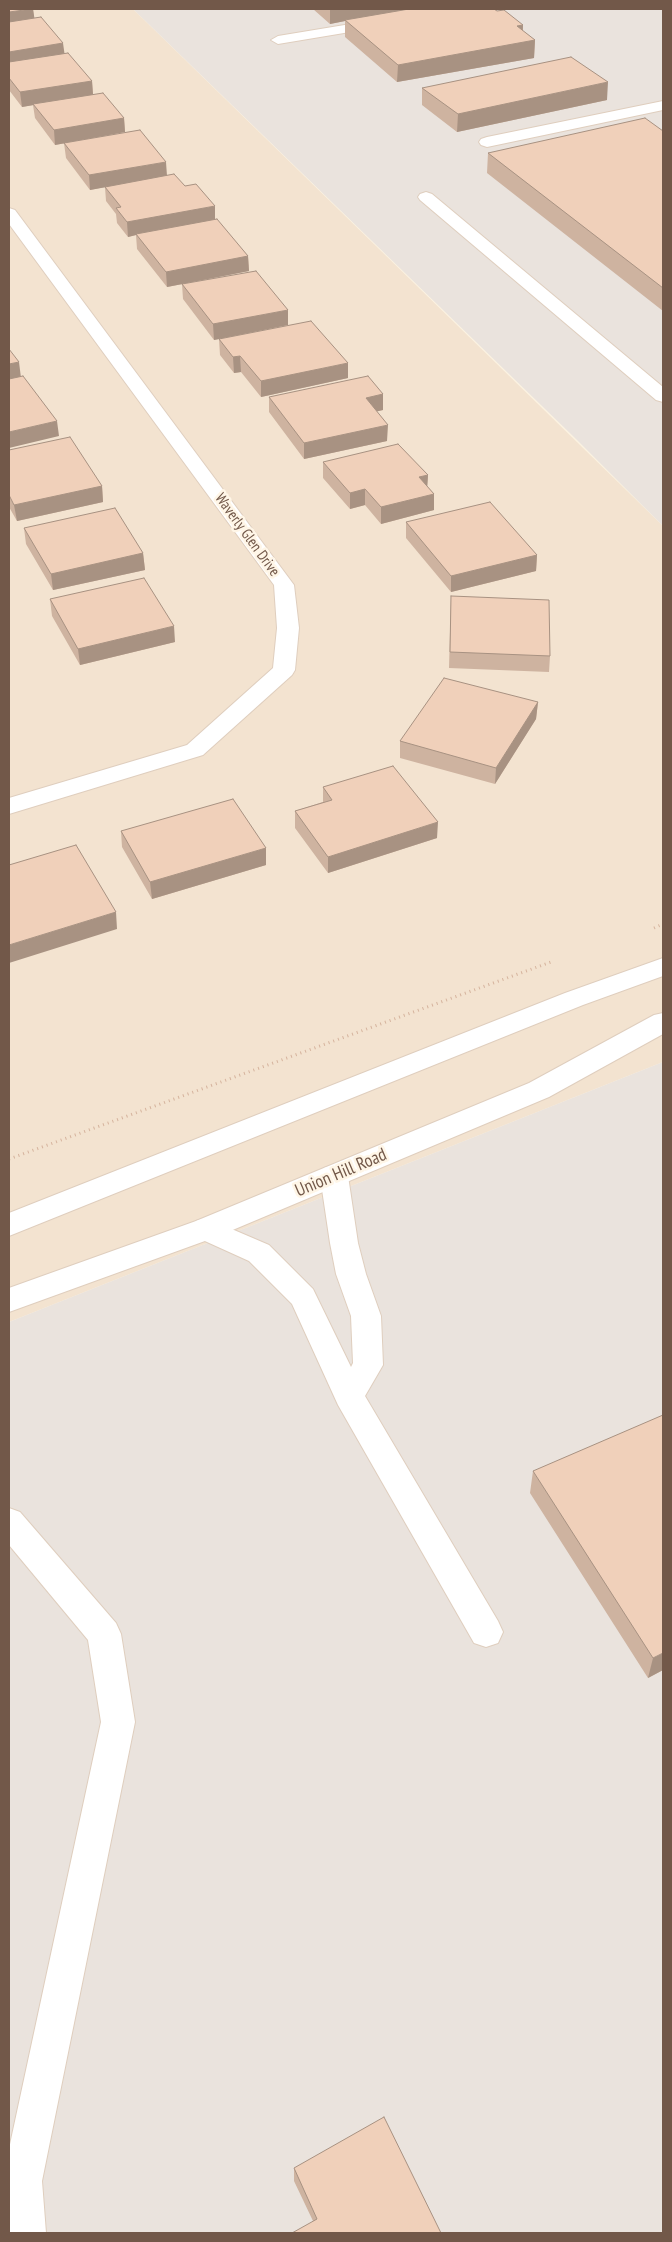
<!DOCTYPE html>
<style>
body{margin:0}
#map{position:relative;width:672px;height:2242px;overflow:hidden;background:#fbf2e1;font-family:"PT Sans Narrow",sans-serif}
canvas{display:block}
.frame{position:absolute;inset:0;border:10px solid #725849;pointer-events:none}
</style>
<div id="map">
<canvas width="672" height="2242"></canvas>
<div class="frame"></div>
</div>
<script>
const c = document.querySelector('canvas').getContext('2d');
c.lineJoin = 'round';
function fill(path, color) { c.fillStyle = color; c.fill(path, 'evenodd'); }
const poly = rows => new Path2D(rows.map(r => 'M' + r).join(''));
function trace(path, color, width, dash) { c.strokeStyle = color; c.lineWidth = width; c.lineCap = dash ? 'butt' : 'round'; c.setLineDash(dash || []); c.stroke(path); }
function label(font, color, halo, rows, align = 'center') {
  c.font = font + ' "PT Sans Narrow",sans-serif'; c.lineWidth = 5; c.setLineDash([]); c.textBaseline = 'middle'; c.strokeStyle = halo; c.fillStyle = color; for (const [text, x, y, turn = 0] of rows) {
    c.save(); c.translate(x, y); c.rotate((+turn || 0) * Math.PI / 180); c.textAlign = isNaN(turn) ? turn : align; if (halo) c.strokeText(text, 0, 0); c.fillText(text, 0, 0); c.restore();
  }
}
fill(poly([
 [9,9,133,9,663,526,663,1062,9,1322]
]), '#f3e3d0');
fill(poly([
 [133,9,663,9,663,526,576,439],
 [663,1062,663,2233,9,2233,9,1322]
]), '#eae3dd');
const service = poly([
 [381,19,388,23,386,26,278,44,271,40,278,36,381,19],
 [663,101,663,110,487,147,481,145,479,142,481,139,487,137,663,101],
 [426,192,432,194,663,387,663,402,656,400,420,200,418,197,420,194,426,192],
 [334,1165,344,1168,348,1176,358,1243,366,1274,381,1316,383,1365,365,1396,498,1621,503,1632,498,1643,486,1647,474,1643,338,1405,292,1304,249,1261,196,1237,192,1229,196,1221,206,1218,269,1245,313,1289,351,1367,353,1363,351,1316,336,1274,330,1243,320,1176,324,1168,334,1165],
 [9,1508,20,1512,116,1623,121,1634,135,1722,42,2181,46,2233,9,2233,9,2149,101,1722,88,1640,9,1545,9,1508]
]);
const minor = poly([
 [9,208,15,210,294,585,299,628,295,670,292,675,203,755,9,814,9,798,187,745,273,668,277,628,274,585,9,224,9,208]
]);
const tertiary = poly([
 [663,958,663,976,583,1005,9,1236,9,1213,565,993,663,958],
 [663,1013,663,1034,549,1097,216,1237,9,1312,9,1288,196,1221,529,1083,654,1015,663,1013]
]);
trace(service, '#dfcebe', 2);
trace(minor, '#dfcebe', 2);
trace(tertiary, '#dfcebe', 2);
trace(poly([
 [654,928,663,924],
 [9,1159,551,962]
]), '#d5b39d', 3, [1, 4]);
fill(service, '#fff');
fill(minor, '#fff');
fill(tertiary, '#fff');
fill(poly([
 [9,9,33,9,34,18,64,53,92,81,93,94,124,118,125,132,55,145,35,118,33,105,22,107,9,90],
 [313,9,494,9,497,11,523,25,523,31,535,40,534,58,397,82,345,37,345,21,330,24],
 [422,88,607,100,457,132,422,105],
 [663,131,663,311,487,173,488,153],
 [64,143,167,175,215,219,248,256,249,271,167,287,137,249,136,235,128,237,117,223,116,214,106,201,105,187,90,190,66,158],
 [182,284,288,325,214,340,183,299],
 [219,339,348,378,261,397,241,372,234,373,220,355],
 [383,394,383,410,377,411,387,441,304,459,269,412,269,397],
 [9,450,102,486,103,502,17,521,9,507],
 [323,462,428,475,427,486,434,494,434,510,381,524,365,505,350,509,323,478],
 [406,522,537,555,536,571,451,592,406,538],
 [24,528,143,553,145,570,53,590,26,544],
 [451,596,550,656,549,672,449,668],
 [50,599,175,642,80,665,52,616],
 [538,702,536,719,495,784,400,758,400,741],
 [323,787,437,838,328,873,295,828,295,811,323,802],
 [121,831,266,865,152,899,122,847],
 [533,1471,663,1670,648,1678,530,1493],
 [294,2168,441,2233,313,2221,294,2181]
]), '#ceb3a0');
fill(poly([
 [33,9,35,22,9,26,9,12],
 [330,9,419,9,345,20,345,21,330,24],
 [523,25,522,42,517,26],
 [535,40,534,58,397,82,398,65],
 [63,43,65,57,9,66,9,52],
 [92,81,93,95,22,107,20,92],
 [608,82,607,100,457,132,458,114],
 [124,118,125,132,55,145,54,130],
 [166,162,167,176,90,190,89,175],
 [215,206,215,220,136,234,136,235,128,237,127,222],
 [248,256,249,271,167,287,166,272],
 [288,310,288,325,214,340,213,324],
 [240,356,241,372,234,373,233,357],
 [19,362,21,378,9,380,9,364],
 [348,363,348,378,261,397,261,381],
 [383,394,383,410,366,414,366,398],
 [57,421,59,436,9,448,9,432],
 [388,425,387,441,304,459,304,443],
 [428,475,427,491,419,477],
 [102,486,103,502,17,521,14,505],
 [365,489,365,505,350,509,350,493],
 [434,494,434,510,381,524,381,507],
 [143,553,145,570,53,590,51,574],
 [537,555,536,571,451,592,451,576],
 [174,626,175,642,80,665,78,649],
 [538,702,536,719,495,784,496,768],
 [438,822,437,838,328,873,328,857],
 [266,848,266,865,152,899,150,882],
 [116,912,117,929,9,963,9,945],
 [663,1653,663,1670,648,1678,653,1658]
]), '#a89282');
const building = poly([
 [9,9,32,9,9,12,9,9],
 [409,9,494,9,497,11,504,10,523,25,517,26,535,40,398,65,345,20,409,9],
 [41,17,63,43,9,52,9,22,41,17],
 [68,53,92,81,20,92,9,78,9,62,68,53],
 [571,57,608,82,458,114,422,88,571,57],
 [103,93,124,118,54,130,33,104,103,93],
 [645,118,663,131,663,288,488,153,645,118],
 [140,130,166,162,89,175,64,143,140,130],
 [174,174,185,186,196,184,215,206,127,222,116,208,121,207,105,187,174,174],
 [217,219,248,256,166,272,136,234,217,219],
 [256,271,288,310,213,324,182,284,256,271],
 [311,321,348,363,261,381,240,356,233,357,219,339,311,321],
 [9,349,19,362,9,364,9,349],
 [23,376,57,421,9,432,9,379,23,376],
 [368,376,383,394,366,398,388,425,304,443,269,397,368,376],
 [70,437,102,486,14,505,9,495,9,450,70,437],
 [398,444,428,475,419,477,434,494,381,507,365,489,350,493,323,462,398,444],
 [490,502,537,555,451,576,406,522,490,502],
 [115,508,143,553,51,574,24,528,115,508],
 [144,578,174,626,78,649,50,599,144,578],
 [451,596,549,600,550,656,450,652,451,596],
 [444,678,538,702,496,768,400,741,444,678],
 [393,766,438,822,328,857,295,811,332,800,323,787,393,766],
 [233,799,266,848,150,882,121,831,233,799],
 [76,845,116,912,9,945,9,865,76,845],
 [663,1415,663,1653,653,1658,533,1471,663,1415],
 [384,2117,441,2233,292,2233,317,2219,294,2168,384,2117]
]);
fill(building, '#f0d0ba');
trace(building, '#a89282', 1);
label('15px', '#725849', '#fff6e7', [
 ["Waverly Glen Drive",247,535,54]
]);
label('18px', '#725849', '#fff6e7', [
 ["Union Hill Road",341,1173,-23]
]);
</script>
